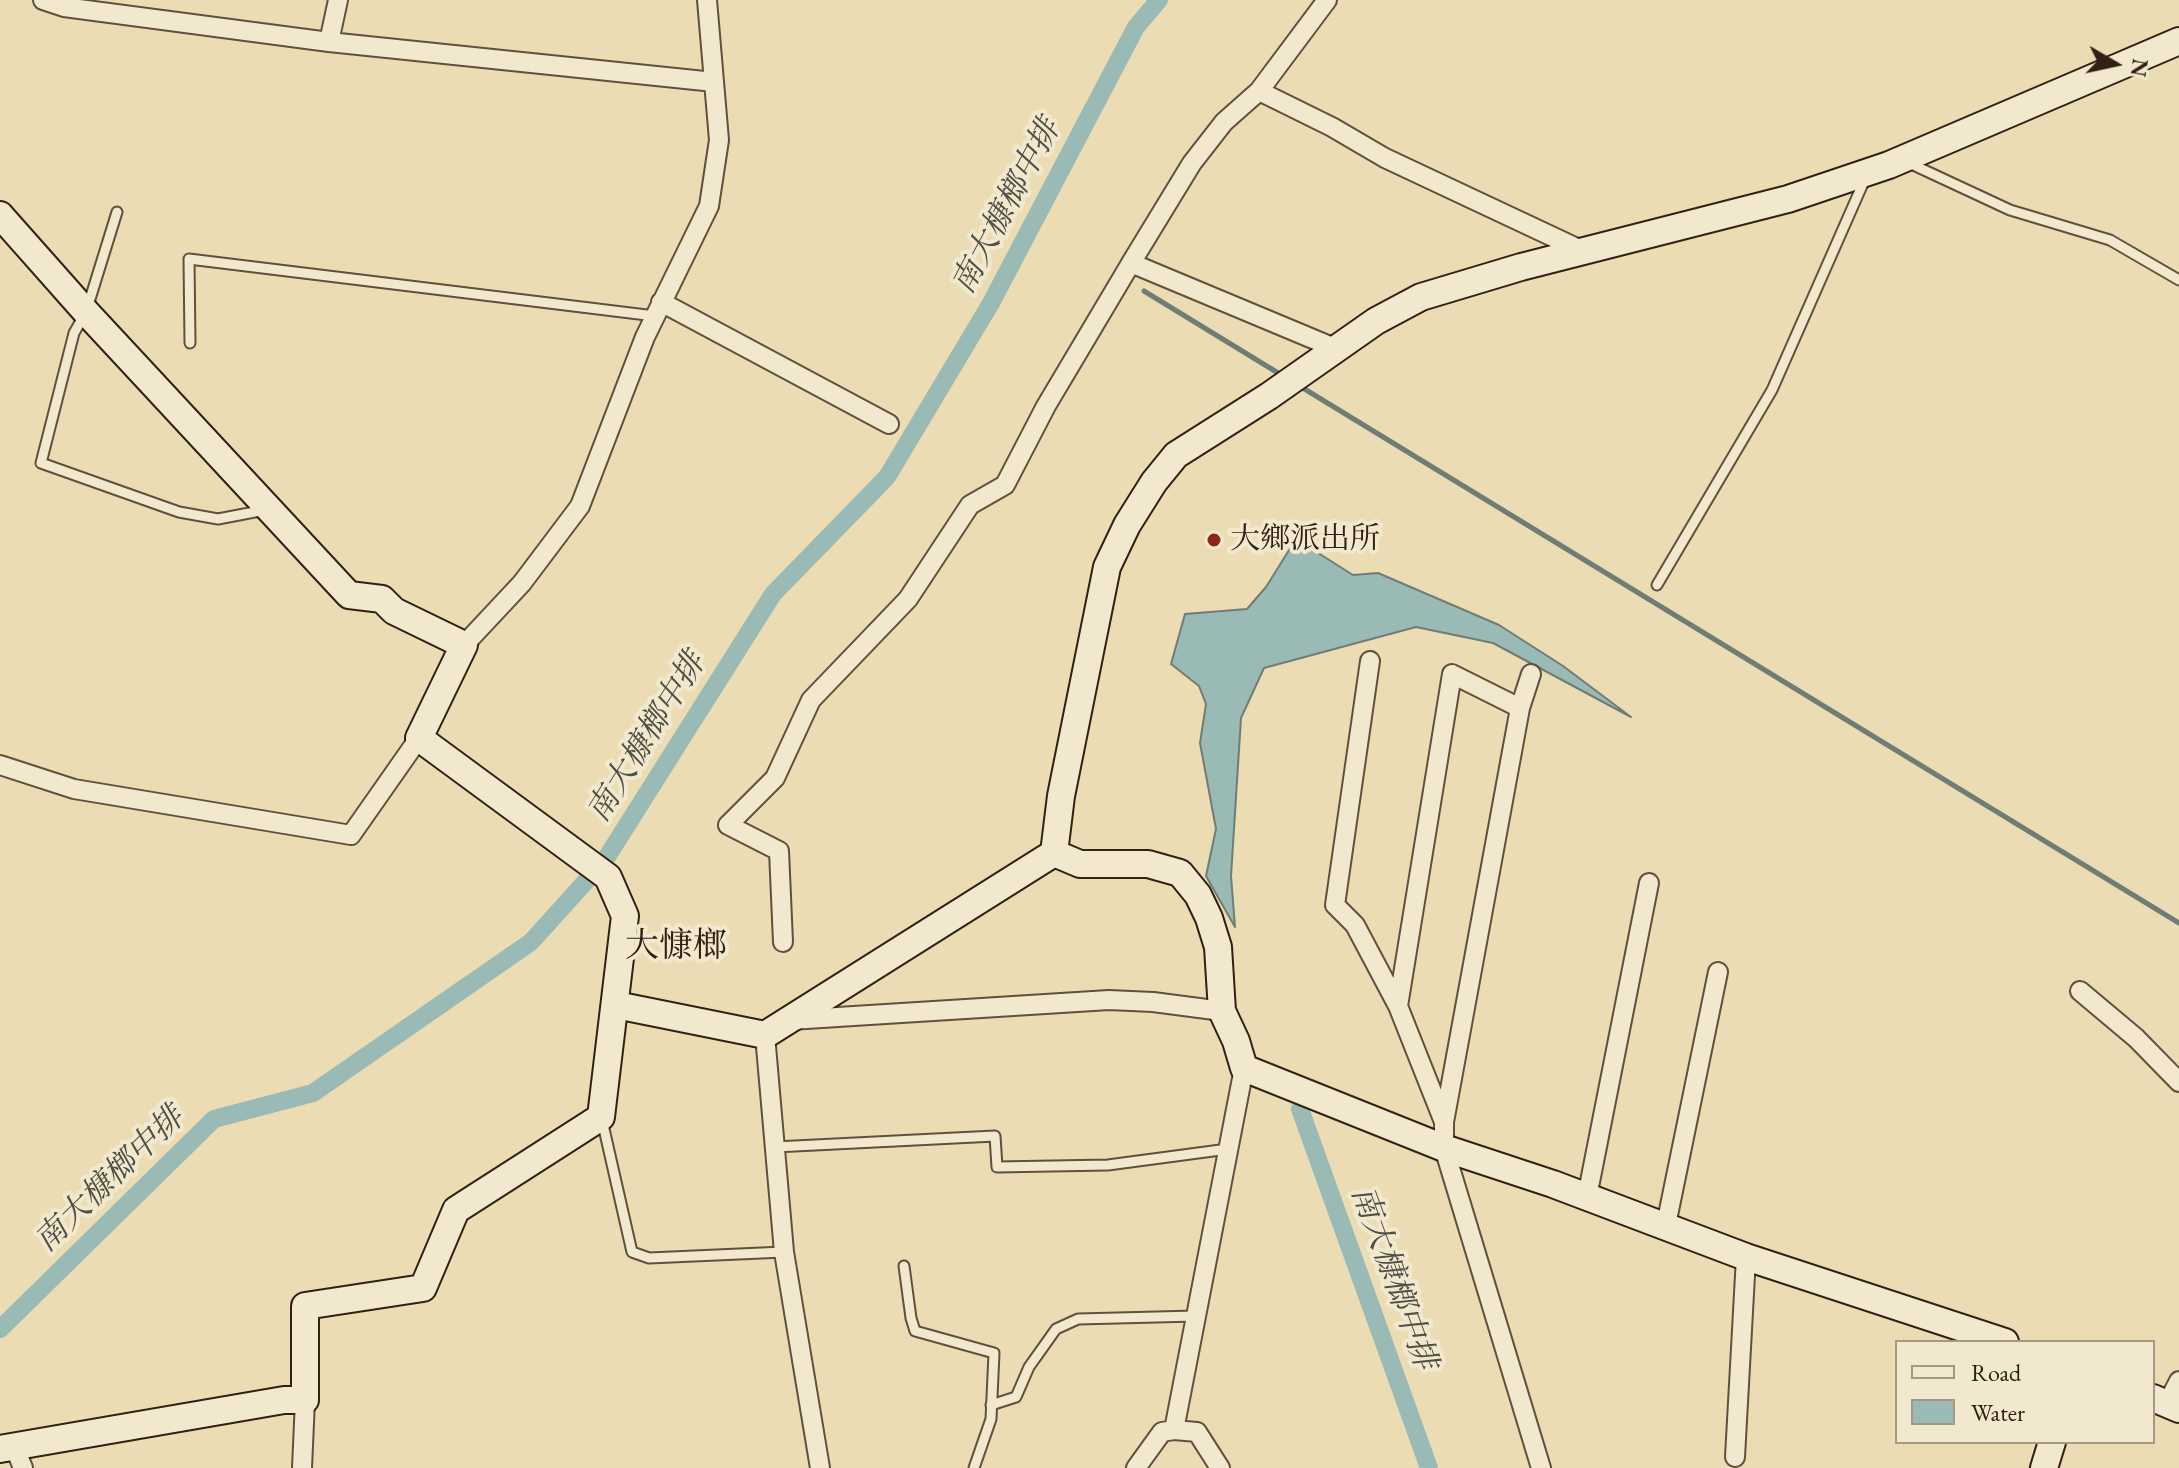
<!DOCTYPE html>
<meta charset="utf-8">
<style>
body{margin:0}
#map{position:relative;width:2179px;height:1468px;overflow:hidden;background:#ebdcb4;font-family:"EB Garamond",serif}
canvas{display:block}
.legend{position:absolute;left:1895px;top:1340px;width:260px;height:104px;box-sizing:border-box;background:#f2e8ce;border:2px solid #a59884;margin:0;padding:10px 14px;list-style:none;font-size:24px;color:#312115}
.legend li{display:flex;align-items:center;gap:16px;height:40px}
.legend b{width:40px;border:2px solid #a59884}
.north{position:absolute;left:2075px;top:24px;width:80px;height:80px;-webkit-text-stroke:6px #f2e8ce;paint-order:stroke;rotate:99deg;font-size:22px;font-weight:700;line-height:32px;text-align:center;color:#312115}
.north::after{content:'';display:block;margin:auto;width:28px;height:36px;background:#312115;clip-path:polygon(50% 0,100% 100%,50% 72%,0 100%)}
</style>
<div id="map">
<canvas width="2179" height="1468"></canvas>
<ul class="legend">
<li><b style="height:10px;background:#f2e8ce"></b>Road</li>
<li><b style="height:22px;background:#9abab5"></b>Water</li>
</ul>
<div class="north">N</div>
</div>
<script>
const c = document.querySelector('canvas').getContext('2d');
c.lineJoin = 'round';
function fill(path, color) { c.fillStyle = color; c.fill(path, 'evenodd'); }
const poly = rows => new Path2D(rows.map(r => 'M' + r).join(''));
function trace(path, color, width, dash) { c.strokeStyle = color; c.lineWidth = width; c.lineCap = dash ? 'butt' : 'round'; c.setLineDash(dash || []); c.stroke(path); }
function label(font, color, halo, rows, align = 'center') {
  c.font = font + ' "EB Garamond","Noto Serif TC",serif'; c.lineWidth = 8; c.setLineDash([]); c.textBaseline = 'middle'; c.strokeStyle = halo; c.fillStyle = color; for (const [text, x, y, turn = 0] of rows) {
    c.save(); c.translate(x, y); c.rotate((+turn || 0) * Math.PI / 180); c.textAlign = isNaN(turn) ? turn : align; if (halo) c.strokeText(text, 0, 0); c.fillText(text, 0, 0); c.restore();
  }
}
const water = poly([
 [1296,539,1353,575,1378,573,1499,625,1563,666,1631,717,1493,643,1416,627,1264,668,1241,718,1231,876,1235,927,1206,876,1216,829,1200,743,1206,704,1199,686,1171,664,1185,614,1247,609,1266,587,1296,539]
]);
fill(water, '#9abab5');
trace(water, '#707d75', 2);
trace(poly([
 [1144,291,1283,376],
 [1298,385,2179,923]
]), '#707d75', 5);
trace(poly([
 [1300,1109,1429,1468],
 [0,1329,214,1119,313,1093,531,942,605,860,773,594,887,477,991,303,1136,27,1159,0]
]), '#9abab5', 18);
const lane = poly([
 [1909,163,2010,210,2110,240,2179,280],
 [117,212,86,312,74,333,41,463,179,512,218,519,265,510],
 [190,343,189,259,655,316],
 [1657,585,1772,390,1865,179],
 [602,1120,632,1252,649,1258,784,1252],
 [775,1147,995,1136,997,1167,1108,1165,1228,1149],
 [904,1266,911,1318,915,1331,994,1353,991,1419,974,1468],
 [991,1405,1016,1397,1029,1367,1056,1329,1078,1319,1196,1316]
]);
const street = poly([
 [43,0,64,7,329,42,714,82],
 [329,42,338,0],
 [1259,91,1332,127,1385,158,1583,251],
 [1131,263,1192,163,1224,122,1259,91,1327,0],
 [661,302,889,424],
 [464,645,522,583,580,506,645,337,709,206,719,140,707,0],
 [1370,661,1335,905,1355,925,1398,1006,1444,1122,1444,1148,1541,1468],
 [0,765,74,789,351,835,419,738],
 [783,942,779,851,728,825,775,778,811,700,908,599,970,505,1005,485,1046,406,1131,263,1337,349],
 [2080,991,2136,1038,2179,1082],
 [1398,1006,1452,674,1520,708],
 [790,1020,1109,1000,1153,1002,1222,1011],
 [765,1035,784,1252,820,1468],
 [1444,1122,1520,708,1531,674],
 [1587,1197,1649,883],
 [1666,1225,1718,972],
 [2167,1404,2179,1381],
 [1174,1430,1197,1432,1220,1468],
 [14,1446,23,1468],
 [1735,1457,1746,1257],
 [302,1468,305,1400],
 [1136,1468,1162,1432,1174,1430,1244,1068]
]);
const secondary = poly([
 [0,215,86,312,349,595,382,599,394,611,464,645,419,738,608,877,625,916,601,1117,456,1210,423,1288,305,1306,305,1400,284,1400,0,1449],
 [1054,853,1061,796,1107,567,1127,525,1154,482,1176,455,1269,396,1376,321,1421,297,1521,267,1788,199,1889,165,2179,41],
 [1054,853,1080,864,1148,864,1180,873,1198,895,1209,918,1218,947,1222,1011,1236,1041,1244,1068,1444,1148,1553,1184,1746,1257,2005,1342],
 [616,1005,765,1035,1054,853],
 [2153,1398,2179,1409],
 [2044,1468,2052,1442]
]);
trace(lane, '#60503d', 13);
trace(street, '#60503d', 22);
trace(secondary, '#312115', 30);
trace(lane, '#f2e8ce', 9);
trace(street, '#f2e8ce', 18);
trace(secondary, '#f2e8ce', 26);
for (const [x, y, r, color] of [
 [1214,540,8,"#8f2418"]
]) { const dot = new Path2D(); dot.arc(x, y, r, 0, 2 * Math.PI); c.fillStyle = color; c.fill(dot); trace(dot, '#f2e8ce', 3); }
label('30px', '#312115', '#f2e8ce', [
 ["大鄉派出所",1230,540]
], 'left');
label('italic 32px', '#504f45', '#f2e8ce', [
 ["南大槺榔中排",1007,207,-62],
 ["南大槺榔中排",647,738,-58],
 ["南大槺榔中排",110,1180,-44],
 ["南大槺榔中排",1393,1278,70]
]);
label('34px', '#312115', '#f2e8ce', [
 ["大慷榔",676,947]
]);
</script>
